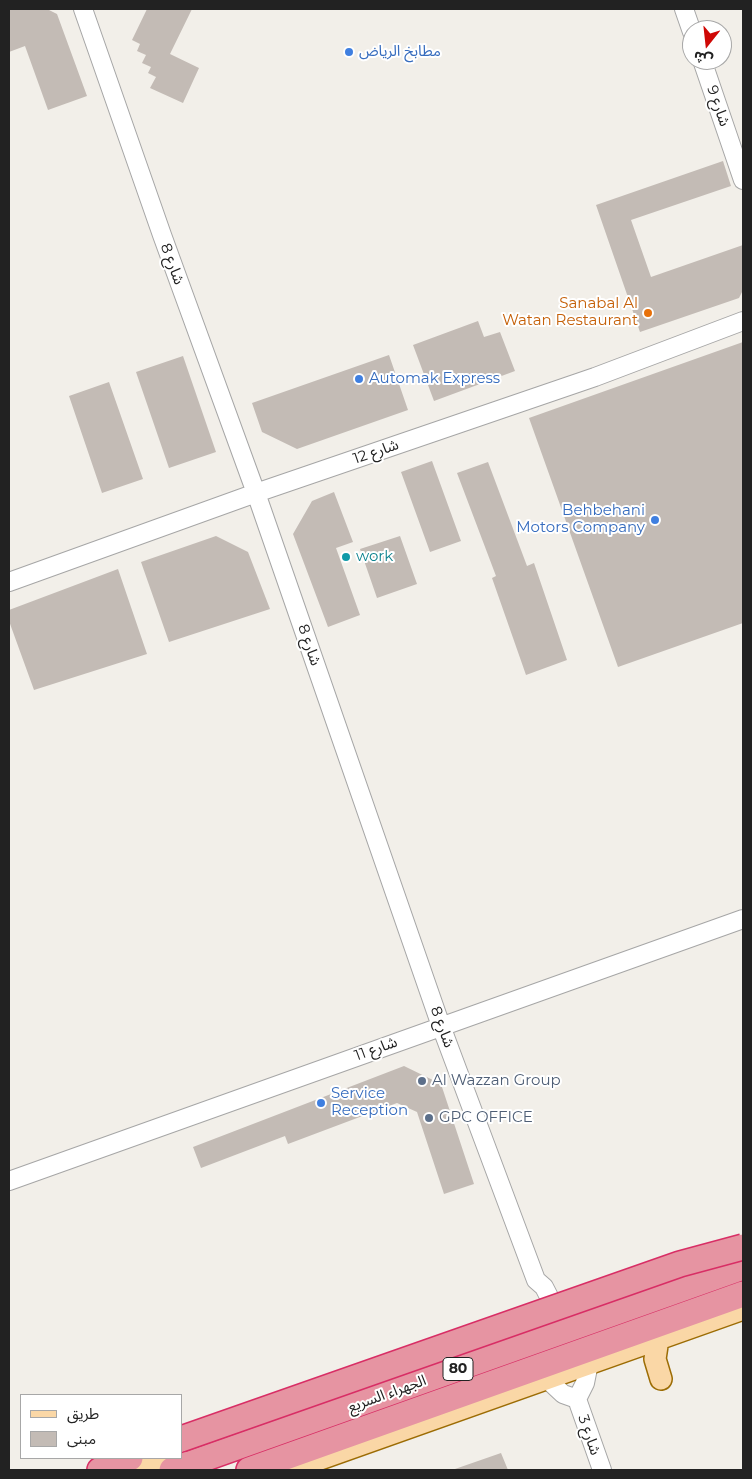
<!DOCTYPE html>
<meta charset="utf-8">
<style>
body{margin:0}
#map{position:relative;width:752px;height:1479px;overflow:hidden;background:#f2efe9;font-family:Montserrat,"Noto Sans Arabic",sans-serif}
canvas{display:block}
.frame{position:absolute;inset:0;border:10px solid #222;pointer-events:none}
.legend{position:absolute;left:20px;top:1394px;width:162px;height:65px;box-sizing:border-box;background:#fff;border:1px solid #a7a7a7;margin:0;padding:6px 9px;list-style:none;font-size:15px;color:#222}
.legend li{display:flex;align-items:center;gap:10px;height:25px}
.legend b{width:25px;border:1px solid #a7a7a7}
.north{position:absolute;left:682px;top:20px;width:50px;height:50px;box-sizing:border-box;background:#fff;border:1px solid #a7a7a7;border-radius:50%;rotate:196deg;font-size:14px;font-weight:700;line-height:20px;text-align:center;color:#222}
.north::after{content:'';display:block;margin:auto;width:18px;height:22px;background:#cf0805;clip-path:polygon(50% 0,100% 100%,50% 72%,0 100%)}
</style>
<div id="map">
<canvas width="752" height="1479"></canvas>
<div class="frame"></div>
<ul class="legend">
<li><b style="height:6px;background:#fad7a6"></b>طريق</li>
<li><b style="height:14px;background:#c3bbb5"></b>مبنى</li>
</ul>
<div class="north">ش</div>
</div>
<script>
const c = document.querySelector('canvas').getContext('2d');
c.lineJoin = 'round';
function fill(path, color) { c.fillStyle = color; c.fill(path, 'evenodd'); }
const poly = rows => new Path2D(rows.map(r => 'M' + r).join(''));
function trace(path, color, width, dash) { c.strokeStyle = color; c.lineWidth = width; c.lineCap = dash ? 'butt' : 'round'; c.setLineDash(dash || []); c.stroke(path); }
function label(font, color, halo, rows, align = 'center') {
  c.font = font + ' Montserrat,"Noto Sans Arabic",sans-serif'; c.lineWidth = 4; c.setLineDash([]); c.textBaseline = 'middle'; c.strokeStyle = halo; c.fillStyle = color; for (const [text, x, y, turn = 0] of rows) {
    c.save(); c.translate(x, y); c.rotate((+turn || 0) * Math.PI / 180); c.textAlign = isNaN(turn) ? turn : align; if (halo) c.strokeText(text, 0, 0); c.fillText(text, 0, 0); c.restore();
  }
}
fill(poly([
 [9,9,47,9,57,14,87,96,48,110,25,46,9,52],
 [147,9,192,9,170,54,199,68,183,103,150,88,156,77,148,73,151,67,142,63,146,55,137,51,140,44,132,40],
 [723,161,731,186,631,220,651,277,743,245,743,290,739,298,640,332,596,205],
 [478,321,484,337,500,332,515,371,434,401,413,345],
 [743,342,743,623,618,667,529,418],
 [389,355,408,410,297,449,262,432,252,403],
 [183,356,216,452,169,468,136,372],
 [109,382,143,479,102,493,69,396],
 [432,461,461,541,430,552,401,472],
 [488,462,527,566,534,563,567,660,526,675,492,578,496,576,457,473],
 [334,492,353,542,336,548,360,615,328,627,293,534,312,501],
 [216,536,248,552,270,609,169,642,141,562],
 [400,536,417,584,377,598,360,549],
 [118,569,147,654,34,690,9,621,9,610],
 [404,1066,441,1084,474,1184,444,1194,417,1112,397,1103,288,1144,285,1136,201,1168,193,1147],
 [501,1453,508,1470,455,1470,455,1469]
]), '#c3bbb5');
const minor = poly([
 [83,9,162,235,256,493,441,1026,536,1280,544,1287,560,1318],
 [684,9,692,32],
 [702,60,743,180],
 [9,582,256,493,595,377,743,321],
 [9,1181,743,919],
 [589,1363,585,1383,577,1399,602,1470],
 [547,1379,563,1394,577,1399]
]);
const major = poly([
 [658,1339,655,1359,661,1379],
 [136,1470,171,1458],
 [289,1470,743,1309]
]);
const highway = poly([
 [100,1470,130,1458],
 [172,1470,743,1267],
 [249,1470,743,1294]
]);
trace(minor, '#a6a6a6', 20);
trace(major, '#9c6c04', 24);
trace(highway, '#d82e65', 28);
trace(minor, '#fff', 18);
trace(major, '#fad7a6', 21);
trace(highway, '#e694a2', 25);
const highwayBridge = poly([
 [181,1439,680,1264,743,1247]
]);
trace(highwayBridge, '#d82e65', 28, []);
trace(highwayBridge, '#e694a2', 25);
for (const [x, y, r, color] of [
 [349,52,5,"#3f7fe0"],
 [648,313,5,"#e8710a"],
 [359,379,5,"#3f7fe0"],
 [655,520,5,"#3f7fe0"],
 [346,557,5,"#0f9aa8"],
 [422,1081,5,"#5c6f8a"],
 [321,1103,5,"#3f7fe0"],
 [429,1118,5,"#5c6f8a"]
]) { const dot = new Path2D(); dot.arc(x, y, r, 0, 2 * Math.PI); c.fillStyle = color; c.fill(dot); trace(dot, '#fff', 2); }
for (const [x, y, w] of [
 [458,1369,30]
]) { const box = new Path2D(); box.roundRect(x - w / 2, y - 11.5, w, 23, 4); c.fillStyle = '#fff'; c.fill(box); trace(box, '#222', 1); }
label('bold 14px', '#222', null, [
 ["80",458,1369]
]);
label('15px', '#366cbe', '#fff', [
 ["مطابخ الرياض",359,52],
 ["Automak Express",369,379],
 ["Behbehani",645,511,"right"],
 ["Motors Company",645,528,"right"],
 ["Service",331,1094],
 ["Reception",331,1111]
], 'left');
label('15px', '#222', '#fff', [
 ["شارع 9",718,106,71],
 ["شارع 8",172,264,70],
 ["شارع 12",376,452,-19],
 ["شارع 8",309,645,71],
 ["شارع 8",442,1027,70],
 ["شارع 11",376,1049,-20],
 ["الجهراء السريع",387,1394,-20],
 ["شارع 3",589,1435,71]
]);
label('15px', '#c56008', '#fff', [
 ["Sanabal Al",638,304],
 ["Watan Restaurant",638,321]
], 'right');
label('15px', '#0d838f', '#fff', [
 ["work",356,557]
], 'left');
label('15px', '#4e5e75', '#fff', [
 ["Al Wazzan Group",432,1081],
 ["GPC OFFICE",439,1118]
], 'left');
</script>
